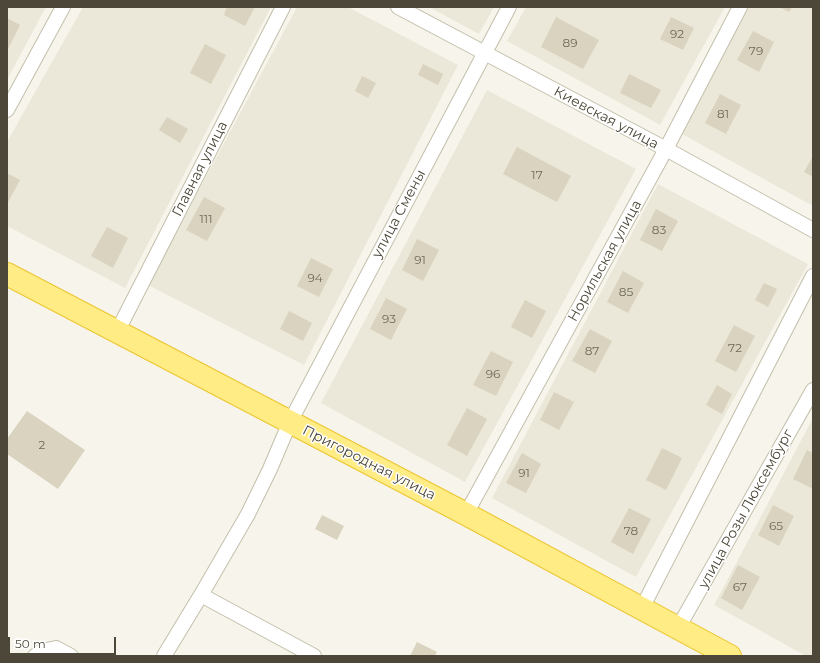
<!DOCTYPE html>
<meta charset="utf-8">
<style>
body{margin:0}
#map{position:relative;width:820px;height:663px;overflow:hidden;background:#f7f5eb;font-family:Montserrat,sans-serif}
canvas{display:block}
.frame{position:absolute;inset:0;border:8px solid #4c4738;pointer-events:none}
.scale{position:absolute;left:8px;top:637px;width:108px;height:18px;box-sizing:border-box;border:2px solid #4c4738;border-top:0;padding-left:5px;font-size:12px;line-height:14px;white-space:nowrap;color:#4c4738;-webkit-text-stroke:3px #fff;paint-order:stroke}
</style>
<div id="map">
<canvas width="820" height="663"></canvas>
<div class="frame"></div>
<div class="scale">50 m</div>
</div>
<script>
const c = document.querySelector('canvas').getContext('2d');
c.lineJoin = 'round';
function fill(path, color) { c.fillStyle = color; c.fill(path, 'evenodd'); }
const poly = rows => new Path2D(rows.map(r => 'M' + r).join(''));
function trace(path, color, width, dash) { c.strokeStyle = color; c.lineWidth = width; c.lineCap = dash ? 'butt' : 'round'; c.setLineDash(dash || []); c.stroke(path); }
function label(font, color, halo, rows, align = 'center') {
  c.font = font + ' Montserrat,sans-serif'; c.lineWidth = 3; c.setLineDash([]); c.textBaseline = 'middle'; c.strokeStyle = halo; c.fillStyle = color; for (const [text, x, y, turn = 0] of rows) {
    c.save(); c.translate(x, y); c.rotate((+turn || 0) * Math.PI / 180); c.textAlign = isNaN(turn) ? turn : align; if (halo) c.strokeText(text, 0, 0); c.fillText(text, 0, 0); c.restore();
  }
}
fill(poly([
 [7,7,46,7,7,80],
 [83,7,271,7,125,288,7,226,7,142],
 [297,7,348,7,458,65,304,365,148,285],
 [429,7,494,7,479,34],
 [526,7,725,7,660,125,507,41],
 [749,7,813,7,813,206,680,133],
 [487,90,636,169,465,482,321,403],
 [658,184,808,264,636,577,492,498],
 [813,418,813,656,806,656,714,605]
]), '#ebe8d9');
fill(poly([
 [227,7,255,7,245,26,224,15],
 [779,7,792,7,789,12],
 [556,17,599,40,583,69,541,47],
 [671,17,694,28,683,50,660,39],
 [7,18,20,25,7,51],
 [753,31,774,42,759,72,737,60],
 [205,44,226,55,211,84,190,73],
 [423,64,443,74,438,85,418,75],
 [629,74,661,90,651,108,620,93],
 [362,76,376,83,368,98,355,91],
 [720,94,741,105,726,134,705,123],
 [167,117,188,129,180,143,159,130],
 [517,147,571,176,557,202,503,174],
 [813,156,813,177,804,172],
 [7,173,20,180,7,204],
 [204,197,225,208,207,241,186,230],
 [656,209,678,221,662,251,640,240],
 [107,227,128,238,113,268,91,256],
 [417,239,439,250,423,281,402,270],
 [311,258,333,269,319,297,297,286],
 [623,271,644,283,628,313,607,302],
 [764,283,777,289,768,307,755,300],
 [386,298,407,309,391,340,370,329],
 [525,300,546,311,532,338,511,327],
 [289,311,312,323,303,341,280,329],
 [734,325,755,336,736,372,715,361],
 [590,329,612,341,595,373,572,361],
 [491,351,513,362,496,396,473,385],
 [717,385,732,394,722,414,706,405],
 [554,392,574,402,559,430,540,420],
 [467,408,487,419,467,456,447,445],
 [27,411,85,450,58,489,7,454,7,439],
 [662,448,682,458,666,490,646,480],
 [807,450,813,453,813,489,793,479],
 [522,453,541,464,526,493,506,483],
 [773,505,794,516,779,546,758,535],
 [629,508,651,519,633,554,611,542],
 [322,515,344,526,337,540,315,529],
 [738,565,760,577,742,610,721,598],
 [417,642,437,652,435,656,410,656]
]), '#d9d3bf');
const minor = poly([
 [398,7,666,149,813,230],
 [7,110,63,7],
 [117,332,283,7],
 [466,514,666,149,740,7],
 [642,608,813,276],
 [678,628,813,390],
 [35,656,42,651,56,648,71,656],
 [164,656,201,595],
 [314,656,201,595,248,514,270,469,290,422,509,7]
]);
const trunk = poly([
 [7,274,466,514,730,656]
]);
trace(minor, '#c3bfac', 16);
trace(trunk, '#ecc530', 24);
trace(minor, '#fff', 14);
trace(trunk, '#ffec85', 22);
label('12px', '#6f6a5a', null, [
 ["92",677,34],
 ["89",570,43],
 ["79",756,51],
 ["81",723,114],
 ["17",537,175],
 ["111",206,219],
 ["83",659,230],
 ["91",420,260],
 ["94",315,278],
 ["85",626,292],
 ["93",389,319],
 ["72",735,348],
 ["87",592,351],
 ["96",493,374],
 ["2",42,445],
 ["91",524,473],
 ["65",776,526],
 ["78",631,531],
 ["67",740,587]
]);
label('14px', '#4c4738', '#fff', [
 ["Киевская улица",606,118,28],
 ["Главная улица",200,169,-63],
 ["улица Смены",399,214,-62],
 ["Норильская улица",605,261,-61],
 ["Пригородная улица",369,463,27],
 ["улица Розы Люксембург",746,509,-61]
]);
</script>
